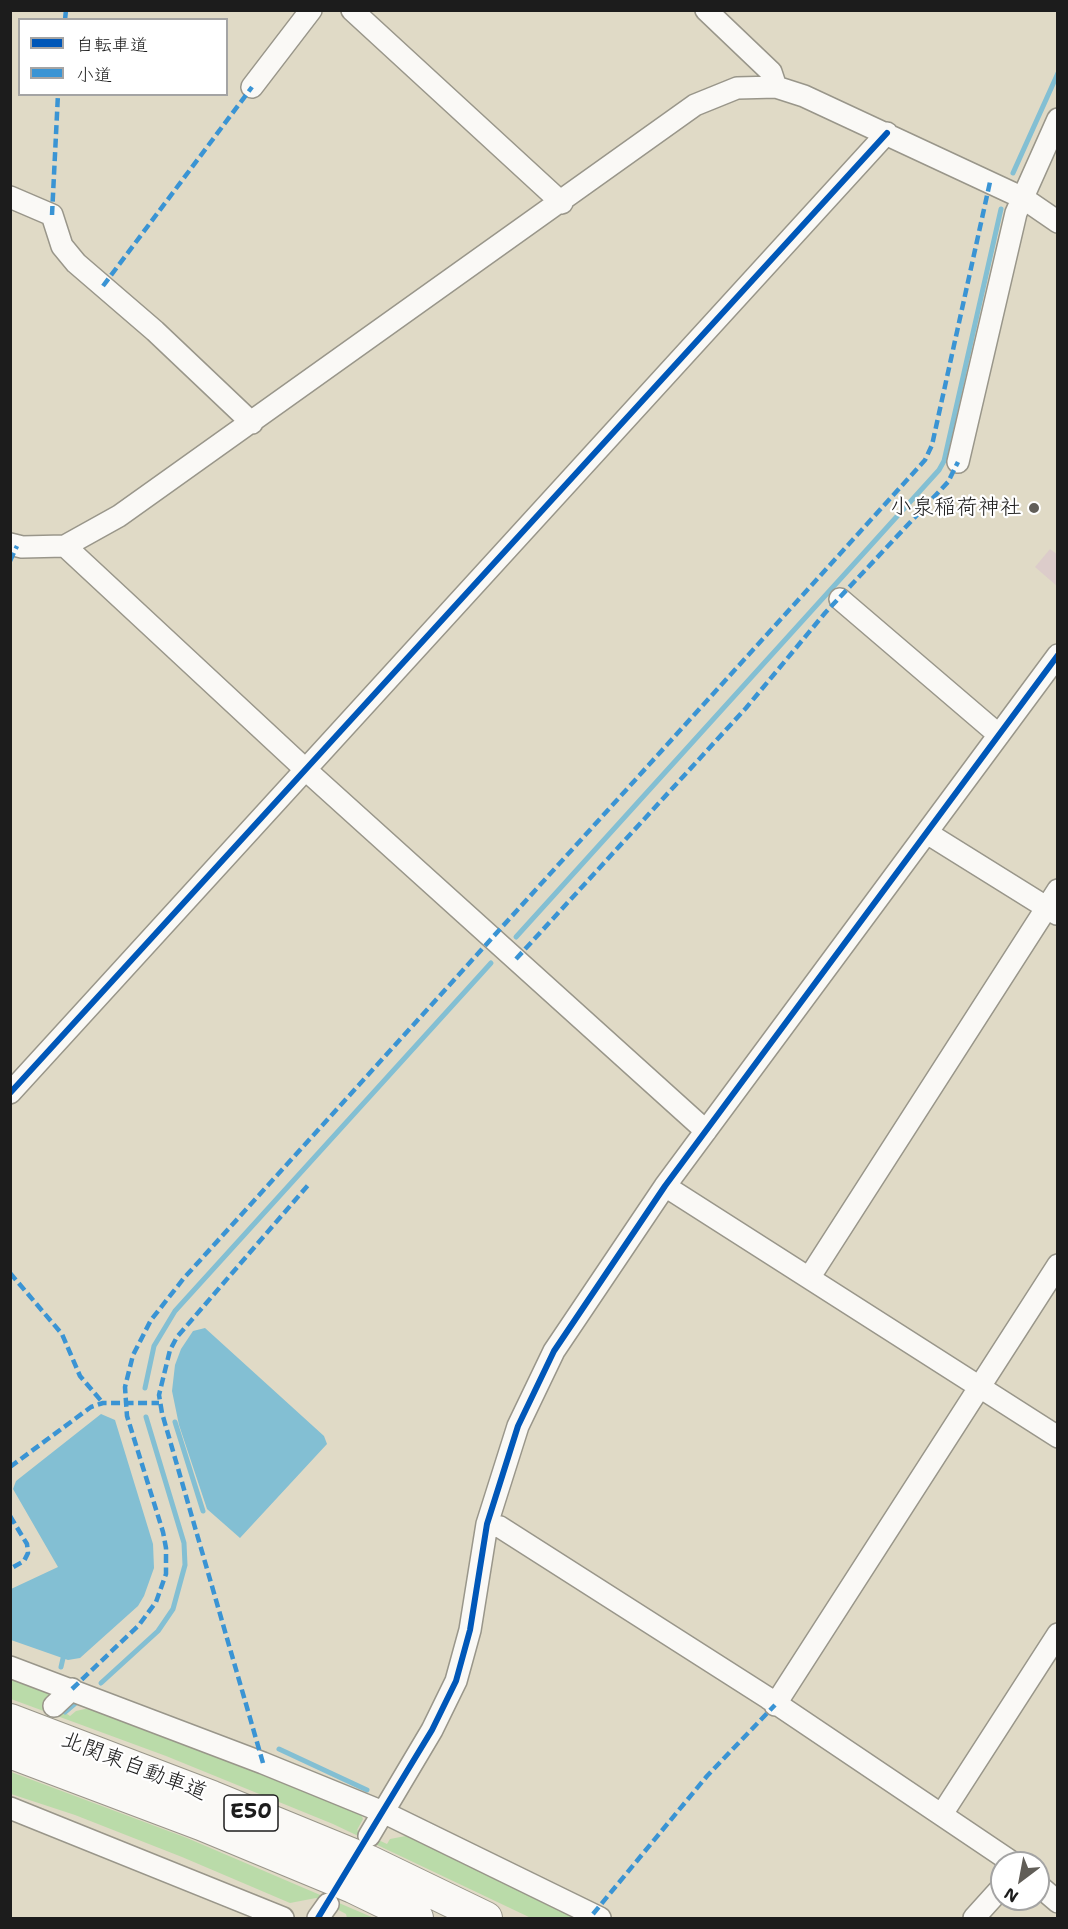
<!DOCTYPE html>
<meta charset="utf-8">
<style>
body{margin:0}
#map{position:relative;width:1068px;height:1929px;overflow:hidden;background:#e0dac6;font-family:"Shantell Sans","Klee One",sans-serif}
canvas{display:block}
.frame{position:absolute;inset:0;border:12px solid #1c1c1c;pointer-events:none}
.legend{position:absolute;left:18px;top:18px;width:210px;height:78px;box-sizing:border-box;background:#fff;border:2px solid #a4a4a4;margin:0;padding:8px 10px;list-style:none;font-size:18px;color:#1c1c1c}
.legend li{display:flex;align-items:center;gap:12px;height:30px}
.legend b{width:30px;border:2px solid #a4a4a4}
.north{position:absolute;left:990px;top:1851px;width:60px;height:60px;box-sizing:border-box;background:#fff;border:2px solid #a4a4a4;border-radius:50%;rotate:212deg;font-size:16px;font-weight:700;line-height:24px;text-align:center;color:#1c1c1c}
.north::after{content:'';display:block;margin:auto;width:21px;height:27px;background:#615e58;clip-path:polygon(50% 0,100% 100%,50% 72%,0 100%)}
</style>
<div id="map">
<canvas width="1068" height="1929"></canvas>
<div class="frame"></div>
<ul class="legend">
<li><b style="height:8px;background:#0057b8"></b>自転車道</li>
<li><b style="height:8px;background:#3a94d4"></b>小道</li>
</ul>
<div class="north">N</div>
</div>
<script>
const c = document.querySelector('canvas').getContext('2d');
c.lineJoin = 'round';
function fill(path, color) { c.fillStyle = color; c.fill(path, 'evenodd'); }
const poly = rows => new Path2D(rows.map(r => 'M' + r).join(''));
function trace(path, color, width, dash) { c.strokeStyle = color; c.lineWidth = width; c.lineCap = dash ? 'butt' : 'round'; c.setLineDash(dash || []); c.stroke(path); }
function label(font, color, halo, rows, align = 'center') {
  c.font = font + ' "Shantell Sans","Klee One",sans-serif'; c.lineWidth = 4.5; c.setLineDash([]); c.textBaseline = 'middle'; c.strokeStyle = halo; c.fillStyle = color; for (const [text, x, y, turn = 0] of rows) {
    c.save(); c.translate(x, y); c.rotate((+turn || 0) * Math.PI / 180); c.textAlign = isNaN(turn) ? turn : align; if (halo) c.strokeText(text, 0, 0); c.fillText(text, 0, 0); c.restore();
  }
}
fill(poly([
 [11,1675,51,1693,47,1700,70,1716,76,1711,98,1706,359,1810,363,1819,357,1830,387,1844,390,1839,411,1835,583,1918,531,1918,333,1824,166,1756,11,1699],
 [11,1772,187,1838,374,1918,347,1918,346,1914,316,1898,290,1903,182,1857,75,1815,11,1794]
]), '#badba9');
fill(poly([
 [205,1328,324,1436,327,1444,240,1538,207,1509,179,1425,172,1391,175,1365,181,1349,193,1331],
 [101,1414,115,1420,153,1544,154,1568,144,1596,138,1606,80,1658,68,1660,11,1640,11,1589,58,1567,13,1489,16,1481]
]), '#83bfd3');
trace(poly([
 [1013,173,1058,73],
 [516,937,939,470,944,461,1001,209],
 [145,1388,154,1346,175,1311,491,963],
 [175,1422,203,1511],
 [61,1667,64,1654],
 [101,1683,158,1631,173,1609,185,1565,184,1543,146,1417],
 [65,1712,78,1701],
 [279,1749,367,1790]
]), '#83bfd3', 5);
fill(poly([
 [1050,549,1058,555,1058,587,1035,567]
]), '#dcccca');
const minor = poly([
 [352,10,562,203],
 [706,10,771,72,776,87],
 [252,87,311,10],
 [10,197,52,215,62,246,76,263,155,331,252,423],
 [958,462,1016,213,1058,119],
 [10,544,22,547,65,546,119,516,695,105,737,88,776,87,804,96,1023,198,1058,222],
 [65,546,306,770,706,1131],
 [840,599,999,735],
 [927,833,1057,914],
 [10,1093,887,133],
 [665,1186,1058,1437],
 [809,1278,1058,890],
 [487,1524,500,1527,768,1698,1013,1863],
 [10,1667,263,1763,383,1812,600,1918],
 [775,1705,1058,1265],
 [54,1706,72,1689],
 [10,1808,283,1918],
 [942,1814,1058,1634],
 [369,1836,432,1730,456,1681,470,1630,487,1524,518,1426,554,1351,665,1186,1058,655],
 [1038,1885,1058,1902],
 [318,1918,328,1904],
 [974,1918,1002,1887]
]);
const highway = poly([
 [10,1720,212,1797,368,1861,486,1918],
 [10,1752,201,1824,353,1887,417,1918]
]);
trace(minor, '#99968a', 24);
trace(highway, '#99968a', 34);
trace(minor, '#faf9f6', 21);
trace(highway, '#faf9f6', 32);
trace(poly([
 [65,20,66,10],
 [52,215,58,94],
 [103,286,252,87],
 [10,561,17,546],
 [516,959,746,708,825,613,948,482,958,462],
 [10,1273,62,1334,80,1376,103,1403],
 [10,1467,91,1407,103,1403,159,1403],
 [10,1516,27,1544,28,1553,24,1561,10,1569],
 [72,1689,139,1625,156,1602,166,1574,166,1548,163,1532,127,1416,126,1402,125,1387,133,1355,151,1320,184,1278,925,460,932,445,990,182],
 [263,1763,162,1413,159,1395,170,1350,177,1337,309,1184],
 [593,1914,707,1776,775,1705]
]), '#3a94d4', 4.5, [9, 4.5]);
trace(poly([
 [10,1093,887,133],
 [318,1918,432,1730,456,1681,470,1630,487,1524,518,1426,554,1351,665,1186,1058,655]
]), '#0057b8', 6);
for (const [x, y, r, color] of [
 [1034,508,6,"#615e58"]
]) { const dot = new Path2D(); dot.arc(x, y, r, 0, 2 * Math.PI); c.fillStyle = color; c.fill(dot); trace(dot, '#fff', 2); }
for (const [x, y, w] of [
 [251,1813,54]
]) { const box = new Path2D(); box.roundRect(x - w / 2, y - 18, w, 36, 4.5); c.fillStyle = '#fff'; c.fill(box); trace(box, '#1c1c1c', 1.5); }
label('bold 21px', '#1c1c1c', null, [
 ["E50",251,1813]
]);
label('22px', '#1c1c1c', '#fff', [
 ["小泉稲荷神社",1022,508]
], 'right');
label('22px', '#1c1c1c', '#fff', [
 ["北関東自動車道",134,1767,21]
]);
</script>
